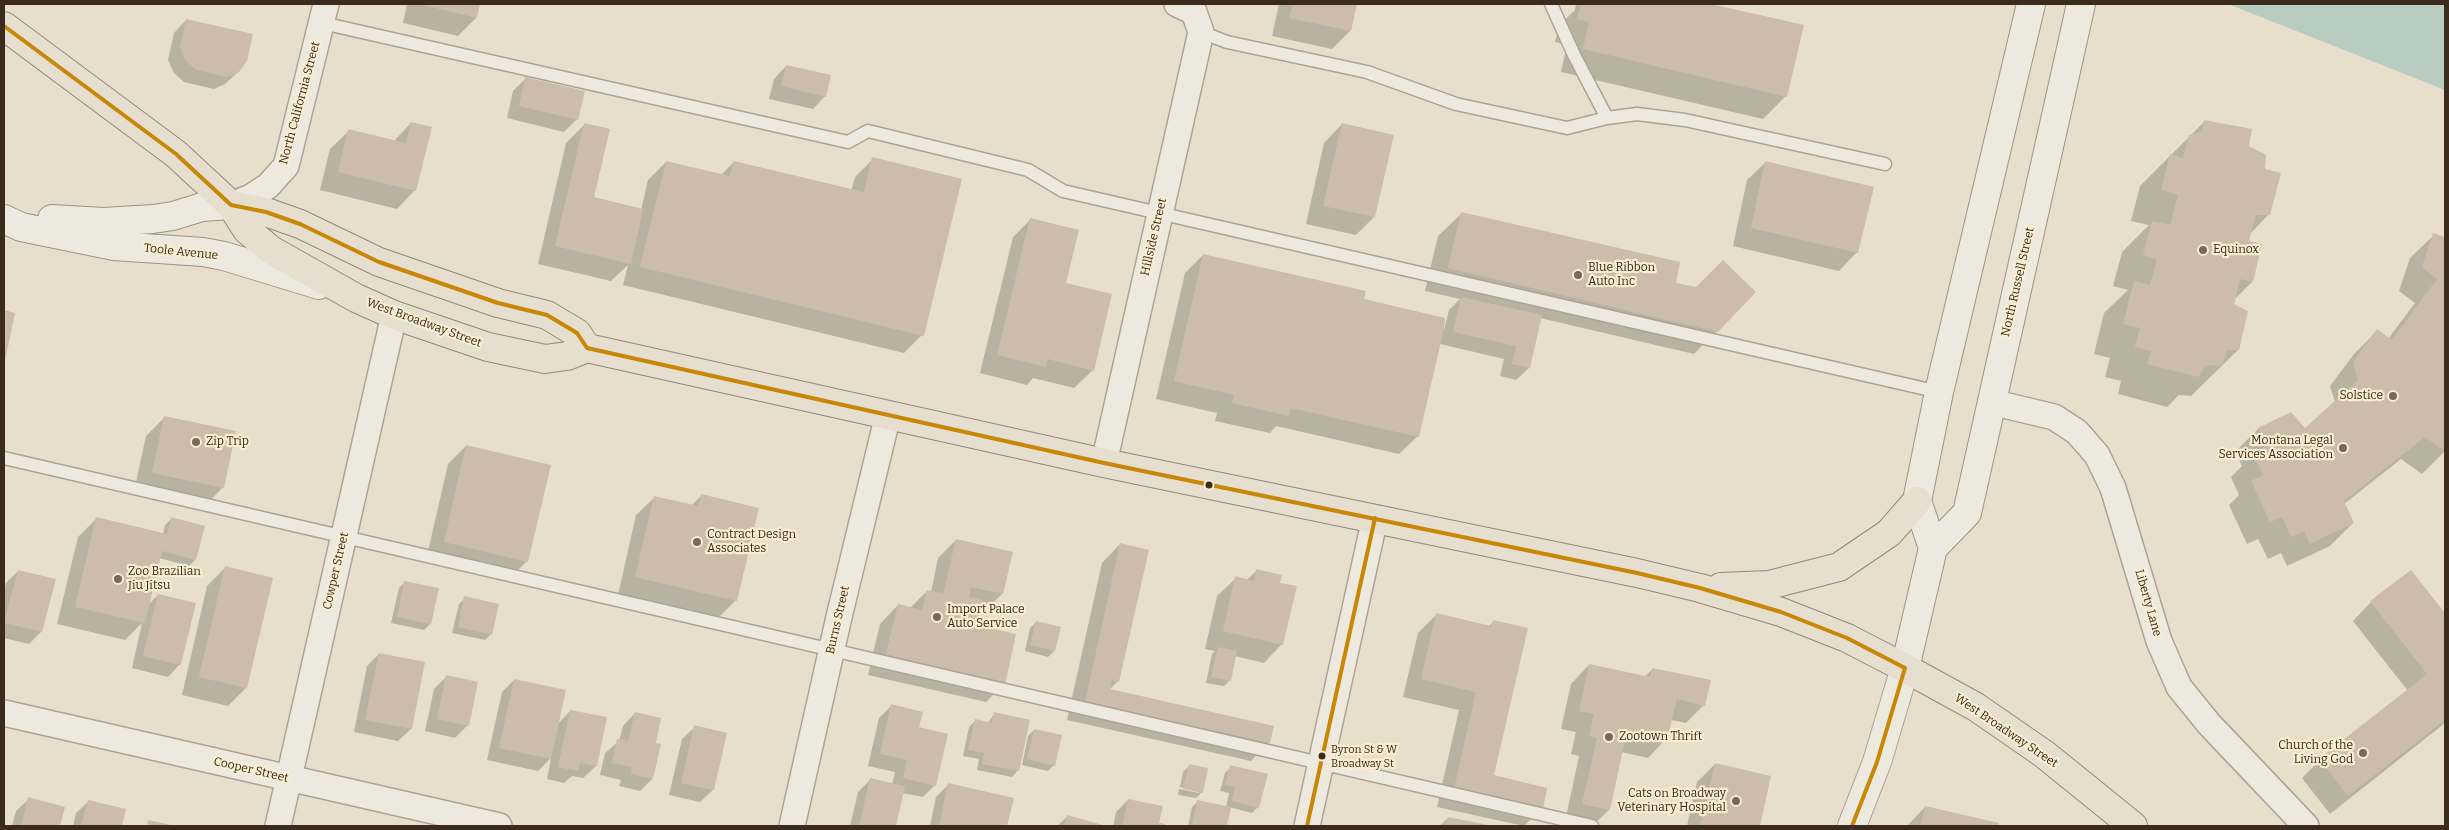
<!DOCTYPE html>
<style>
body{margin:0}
#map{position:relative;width:2449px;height:830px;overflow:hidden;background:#e7dfcc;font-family:Bitter,serif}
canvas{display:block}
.frame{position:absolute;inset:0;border:5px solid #3b2b1c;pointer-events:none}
</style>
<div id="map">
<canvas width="2449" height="830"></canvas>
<div class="frame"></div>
</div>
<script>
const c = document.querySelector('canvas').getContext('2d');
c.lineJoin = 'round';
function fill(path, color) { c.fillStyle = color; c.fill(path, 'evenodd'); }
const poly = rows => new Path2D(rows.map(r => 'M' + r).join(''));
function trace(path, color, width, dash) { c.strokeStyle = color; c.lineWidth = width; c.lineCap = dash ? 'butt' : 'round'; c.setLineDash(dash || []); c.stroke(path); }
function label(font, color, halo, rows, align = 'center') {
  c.font = font + ' Bitter,serif'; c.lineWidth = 4.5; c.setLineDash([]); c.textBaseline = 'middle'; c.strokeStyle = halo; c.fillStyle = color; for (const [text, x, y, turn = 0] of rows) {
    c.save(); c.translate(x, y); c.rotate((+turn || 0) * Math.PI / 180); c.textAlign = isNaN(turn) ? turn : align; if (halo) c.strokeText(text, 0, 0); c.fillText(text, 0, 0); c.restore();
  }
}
fill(poly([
 [2228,4,2445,4,2445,90]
]), '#b8ccbf');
fill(poly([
 [407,4,479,4,476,18,458,36,403,23],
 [1279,4,1356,4,1350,31,1332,49,1272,36],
 [1576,4,1706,4,1802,26,1786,96,1763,119,1561,72,1567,45,1555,42,1559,26,1575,10],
 [186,20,238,72,225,84,214,89,184,82,174,73,168,60,174,33],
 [786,66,825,96,813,109,769,99,774,79],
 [525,79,577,119,564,132,507,118,513,91],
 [2205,121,2247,146,2264,170,2269,214,2250,234,2248,242,2261,245,2252,282,2234,300,2238,350,2191,396,2179,395,2167,407,2118,394,2121,381,2105,377,2110,358,2094,354,2104,313,2128,290,2113,286,2122,252,2149,225,2131,221,2140,186],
 [411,123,415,190,397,209,320,190,330,149,349,131,393,142],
 [1342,124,1374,217,1356,235,1306,224,1324,143],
 [584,125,593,198,641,210,648,180,666,162,721,175,734,162,851,191,855,177,873,159,922,335,904,353,623,285,628,265,611,281,538,264,566,143],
 [1766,162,1857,252,1839,271,1733,246,1747,180],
 [1462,213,1674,284,1717,331,1694,354,1540,318,1529,368,1516,380,1500,376,1504,359,1440,344,1418,436,1399,454,1276,426,1270,433,1215,421,1217,413,1156,399,1185,273,1203,255,1363,300,1444,330,1449,310,1460,299,1425,291,1438,236],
 [1031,219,1065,284,1093,370,1074,388,1033,378,1027,385,980,373,1013,237],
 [2434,235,2445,239,2445,451,2422,474,2401,459,2344,504,2353,523,2330,546,2287,566,2281,553,2268,559,2258,539,2247,544,2229,505,2239,495,2231,477,2242,466,2235,452,2258,429,2291,414,2305,429,2335,402,2330,386,2354,354,2377,331,2388,339,2415,303,2399,291,2410,258],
 [164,418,223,487,205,506,134,491,146,436],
 [466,446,527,561,509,579,426,560,448,464],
 [701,496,736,600,718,618,618,595,636,515,655,497,691,506],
 [96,519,163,534,165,525,171,519,195,560,189,566,159,558,147,606,158,595,180,664,168,677,132,668,142,623,125,640,57,624,78,537],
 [956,540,1002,594,984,612,979,611,976,626,1004,684,986,702,868,675,880,624,898,605,910,608,927,591,931,592,938,558],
 [880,654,992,680,879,656],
 [1120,544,1118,681,1109,690,1269,742,1251,761,1067,720,1102,563],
 [225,568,246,688,228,706,182,695,207,586],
 [1257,570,1279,584,1282,644,1264,663,1235,656,1230,680,1224,686,1206,683,1212,654,1215,651,1205,649,1217,596,1236,578,1247,580],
 [18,571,41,632,29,644,4,638,4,591,6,583],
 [2411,572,2445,615,2445,723,2330,814,2302,778,2320,760,2408,691,2353,621,2371,602],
 [405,582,438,589,430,624,424,630,391,623,399,588],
 [465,598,491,634,485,640,452,633,459,604],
 [1436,615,1488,627,1493,622,1493,776,1541,809,1524,826,1437,807,1459,710,1403,697,1418,633],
 [1036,622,1054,651,1048,657,1025,651,1030,628],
 [379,654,424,663,411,729,398,741,354,732,367,666],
 [1589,665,1644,677,1653,669,1704,705,1686,723,1671,720,1666,739,1648,758,1621,752,1609,810,1592,826,1565,822,1579,756,1571,754,1576,732,1561,729,1571,684],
 [446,677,468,725,455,738,425,731,434,689],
 [514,680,558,724,570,711,596,766,583,778,572,776,564,783,547,779,551,758,538,771,487,760,502,692],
 [891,706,918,728,935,785,923,797,902,793,894,826,850,826,858,792,870,780,892,785,895,772,868,766,879,718],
 [635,713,654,744,652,779,640,791,619,786,621,780,600,775,605,753,619,741,623,726],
 [994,714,1018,770,1012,777,977,770,979,759,963,756,969,727,975,721,988,723],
 [695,727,713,790,700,802,669,795,682,739],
 [1034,730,1054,765,1048,771,1022,765,1028,736],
 [1715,764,1770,777,1759,826,1687,826,1697,782],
 [1189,766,1202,792,1196,798,1178,795,1179,789,1199,793,1199,791,1180,787,1183,772],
 [1231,767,1258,807,1252,813,1229,807,1226,826,1188,826,1192,807,1198,801,1226,807,1229,793,1220,791,1225,773],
 [949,784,1013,799,1006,826,930,826,936,797],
 [29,799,63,808,58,826,12,826,16,811],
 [1128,800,1158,824,1164,826,1113,826,1116,812],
 [89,801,124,810,120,826,73,826,76,813],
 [1925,807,1997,824,1997,826,1907,826],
 [1067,817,1102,826,1057,826],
 [1448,818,1486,826,1440,826]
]), '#0003');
fill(poly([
 [419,4,480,4,477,18],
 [1293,4,1357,4,1351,31,1289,18],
 [1581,4,1711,4,1804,25,1787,97,1583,49,1589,22,1577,19],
 [186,19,253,34,247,61,239,72,227,77,197,70,186,61,180,47],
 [786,65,831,75,826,97,781,86],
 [525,77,585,91,578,120,519,106],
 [2204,120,2252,129,2249,146,2266,155,2265,169,2281,173,2270,215,2256,215,2249,241,2262,244,2253,282,2240,279,2234,304,2248,311,2239,350,2227,350,2222,366,2205,365,2199,377,2147,364,2151,351,2135,347,2140,328,2123,324,2134,281,2150,285,2157,259,2143,255,2152,221,2170,225,2178,195,2161,190,2170,154,2183,158,2189,135,2202,132],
 [411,122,432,127,416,191,338,172,348,129,406,143],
 [584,123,610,129,594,197,643,209,631,264,555,246],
 [1342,123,1394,135,1375,217,1323,206],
 [872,157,962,179,924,336,640,267,666,161,730,176,734,161,864,192],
 [1765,161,1874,187,1858,253,1751,228],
 [1461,212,1680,262,1676,283,1696,287,1723,260,1756,292,1718,332,1448,268],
 [1030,218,1079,230,1066,283,1112,294,1094,371,1048,359,1046,367,997,355],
 [2433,233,2445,237,2445,451,2425,437,2344,501,2354,523,2310,544,2304,531,2291,537,2282,517,2270,522,2251,481,2263,475,2253,453,2267,447,2258,428,2291,412,2305,428,2358,380,2353,362,2377,329,2392,340,2437,279,2422,267],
 [1203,254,1366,291,1364,299,1445,318,1444,328,1419,437,1291,408,1289,416,1232,403,1234,395,1174,381],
 [1461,297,1542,315,1530,368,1512,364,1516,346,1453,332],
 [4,310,15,313,5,361,4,361],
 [164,416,236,431,224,488,152,473],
 [466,445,551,465,528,562,444,542],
 [701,494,759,508,737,601,635,577,654,496,698,506],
 [96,517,167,534,171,517,205,526,196,560,162,551,145,623,75,607],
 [956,539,1013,552,1003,594,971,587,969,597,983,600,977,625,1016,634,1005,685,885,657,898,604,922,610,927,590,943,594],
 [1120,543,1149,550,1119,682,1112,680,1110,689,1274,726,1270,743,1085,702],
 [225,566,273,578,247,688,199,677],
 [1256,569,1282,575,1280,583,1297,586,1283,645,1223,631,1235,576,1254,581],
 [18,570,56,579,42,632,4,623],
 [2411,570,2445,613,2445,720,2348,796,2319,759,2427,674,2370,601],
 [404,581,439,588,431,624,397,617],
 [158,594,196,603,181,665,143,656],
 [464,596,499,604,492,635,458,627],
 [1436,613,1491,626,1493,620,1528,628,1494,775,1547,788,1543,809,1454,789,1476,692,1421,679],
 [1036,621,1061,627,1055,651,1030,645],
 [1218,647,1237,651,1231,681,1211,677],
 [379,653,425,662,412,729,365,720],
 [1589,664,1650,677,1652,668,1711,680,1705,706,1677,699,1667,740,1627,731,1610,810,1582,804,1597,738,1589,736,1594,714,1579,711],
 [446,675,478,682,469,726,437,719],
 [514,679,566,690,551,759,499,748],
 [891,704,923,712,919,727,948,734,936,786,903,778,907,760,880,754],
 [570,710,607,717,597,766,580,763,578,771,558,767],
 [635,712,661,718,656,743,661,744,653,779,631,774,632,767,612,763,617,739,628,741],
 [994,712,1030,720,1019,771,982,764,984,753,968,750,975,719,992,723],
 [694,725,727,733,714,790,681,783],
 [1034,729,1062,735,1055,766,1027,759],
 [1715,763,1771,776,1760,826,1700,826],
 [1189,764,1208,768,1203,793,1183,789],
 [1230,765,1268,774,1259,808,1232,801,1235,787,1225,785],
 [870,778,905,786,896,826,859,826],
 [948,783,1014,798,1007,826,939,826],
 [28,797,65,807,60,826,21,826],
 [1128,799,1163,806,1159,823,1165,824,1165,826,1122,826],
 [88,800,126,809,122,826,81,826],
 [1197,800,1231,807,1227,826,1192,826],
 [1925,806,1999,823,1998,826,1921,826],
 [1067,815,1103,825,1103,826,1064,826],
 [1448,817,1488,825,1488,826,1445,826],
 [148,820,171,825,171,826,147,826]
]), '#cbbcac');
const service = poly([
 [1551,4,1574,55,1607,118],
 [322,23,848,142,868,131,1028,170,1063,191,1939,392],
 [1201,32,1227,42,1367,72,1456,104,1567,128,1607,118,1637,114,1685,120,1885,164],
 [4,458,1592,826]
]);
const minor = poly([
 [231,205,251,197,268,186,286,166,326,4],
 [1991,402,2054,417,2077,432,2097,455,2113,488,2159,641,2179,687,2209,724,2306,826],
 [1104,463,1201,32,1194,12,1177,4],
 [4,713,499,826],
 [278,826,394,315],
 [792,826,839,617,888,415],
 [1307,826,1375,518]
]);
const tertiary = poly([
 [1852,826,1877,762,1905,668]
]);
const secondary = poly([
 [4,219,21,227,114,246,203,252,224,256,319,285],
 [52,219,104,222,153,219,173,216,202,207,231,205],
 [1933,548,1917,501,1939,392,2031,4],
 [1905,668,1933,548,1967,513,2081,4]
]);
const primary = poly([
 [4,26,176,154,231,205,247,230,271,250,356,298,394,315,488,347,545,359,567,356,587,348,1104,463,1637,573,1700,588,1781,612,1847,638,1905,668,1976,707,2044,754,2133,826],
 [231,205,266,212,300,224,379,262,498,303,547,315,577,333,587,348],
 [1721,587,1769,585,1839,567,1889,533,1917,501]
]);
trace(service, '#aca396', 15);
trace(minor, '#aca396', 28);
trace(tertiary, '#aca396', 30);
trace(secondary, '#9c9385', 30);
trace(primary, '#91897c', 30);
trace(service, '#eee9df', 12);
trace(minor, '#eee9df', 25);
trace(tertiary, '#eee9df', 28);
trace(secondary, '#eee9df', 28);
trace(primary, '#e6dfcf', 28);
trace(poly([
 [4,26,176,154,231,205,266,212,300,224,379,262,498,303,547,315,577,333,587,348,1104,463,1637,573,1700,588,1781,612,1847,638,1905,668,1877,762,1852,826],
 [1307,826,1375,518]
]), '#c88707', 4);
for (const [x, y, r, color] of [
 [2203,250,5,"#776a5a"],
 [1578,275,5,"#776a5a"],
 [2393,396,5,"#776a5a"],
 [196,442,5,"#776a5a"],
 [2343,448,5,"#776a5a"],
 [1209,485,4.5,"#3b2b1c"],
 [697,542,5,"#776a5a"],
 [118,579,5,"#776a5a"],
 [937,617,5,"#776a5a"],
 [1609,737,5,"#776a5a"],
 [2363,753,5,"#776a5a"],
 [1322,756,4.5,"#3b2b1c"],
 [1736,801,5,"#776a5a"]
]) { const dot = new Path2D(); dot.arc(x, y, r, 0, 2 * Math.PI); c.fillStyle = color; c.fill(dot); trace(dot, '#f8edd1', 2); }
label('11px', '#3b2b1c', '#f8edd1', [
 ["Byron St & W",1331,750],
 ["Broadway St",1331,764]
], 'left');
label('12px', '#3b2b1c', '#f8edd1', [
 ["North California Street",300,103,-75],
 ["Hillside Street",1154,237,-77],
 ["Toole Avenue",181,252,6],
 ["North Russell Street",2018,282,-77],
 ["West Broadway Street",424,323,20],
 ["Cowper Street",336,571,-77],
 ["Liberty Lane",2148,603,74],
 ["Burns Street",838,620,-77],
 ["West Broadway Street",2006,731,34],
 ["Cooper Street",251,770,13]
]);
label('12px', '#3b2b1c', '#f8edd1', [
 ["Equinox",2213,250],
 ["Blue Ribbon",1588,268],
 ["Auto Inc",1588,282],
 ["Solstice",2383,396,"right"],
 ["Montana Legal",2333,441,"right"],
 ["Services Association",2333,455,"right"],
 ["Zip Trip",206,442],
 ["Contract Design",707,535],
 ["Associates",707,549],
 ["Zoo Brazilian",128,572],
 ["Jiu Jitsu",128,586],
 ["Import Palace",947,610],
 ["Auto Service",947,624],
 ["Zootown Thrift",1619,737],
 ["Church of the",2353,746,"right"],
 ["Living God",2353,760,"right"],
 ["Cats on Broadway",1726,794,"right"],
 ["Veterinary Hospital",1726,808,"right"]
], 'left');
</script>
